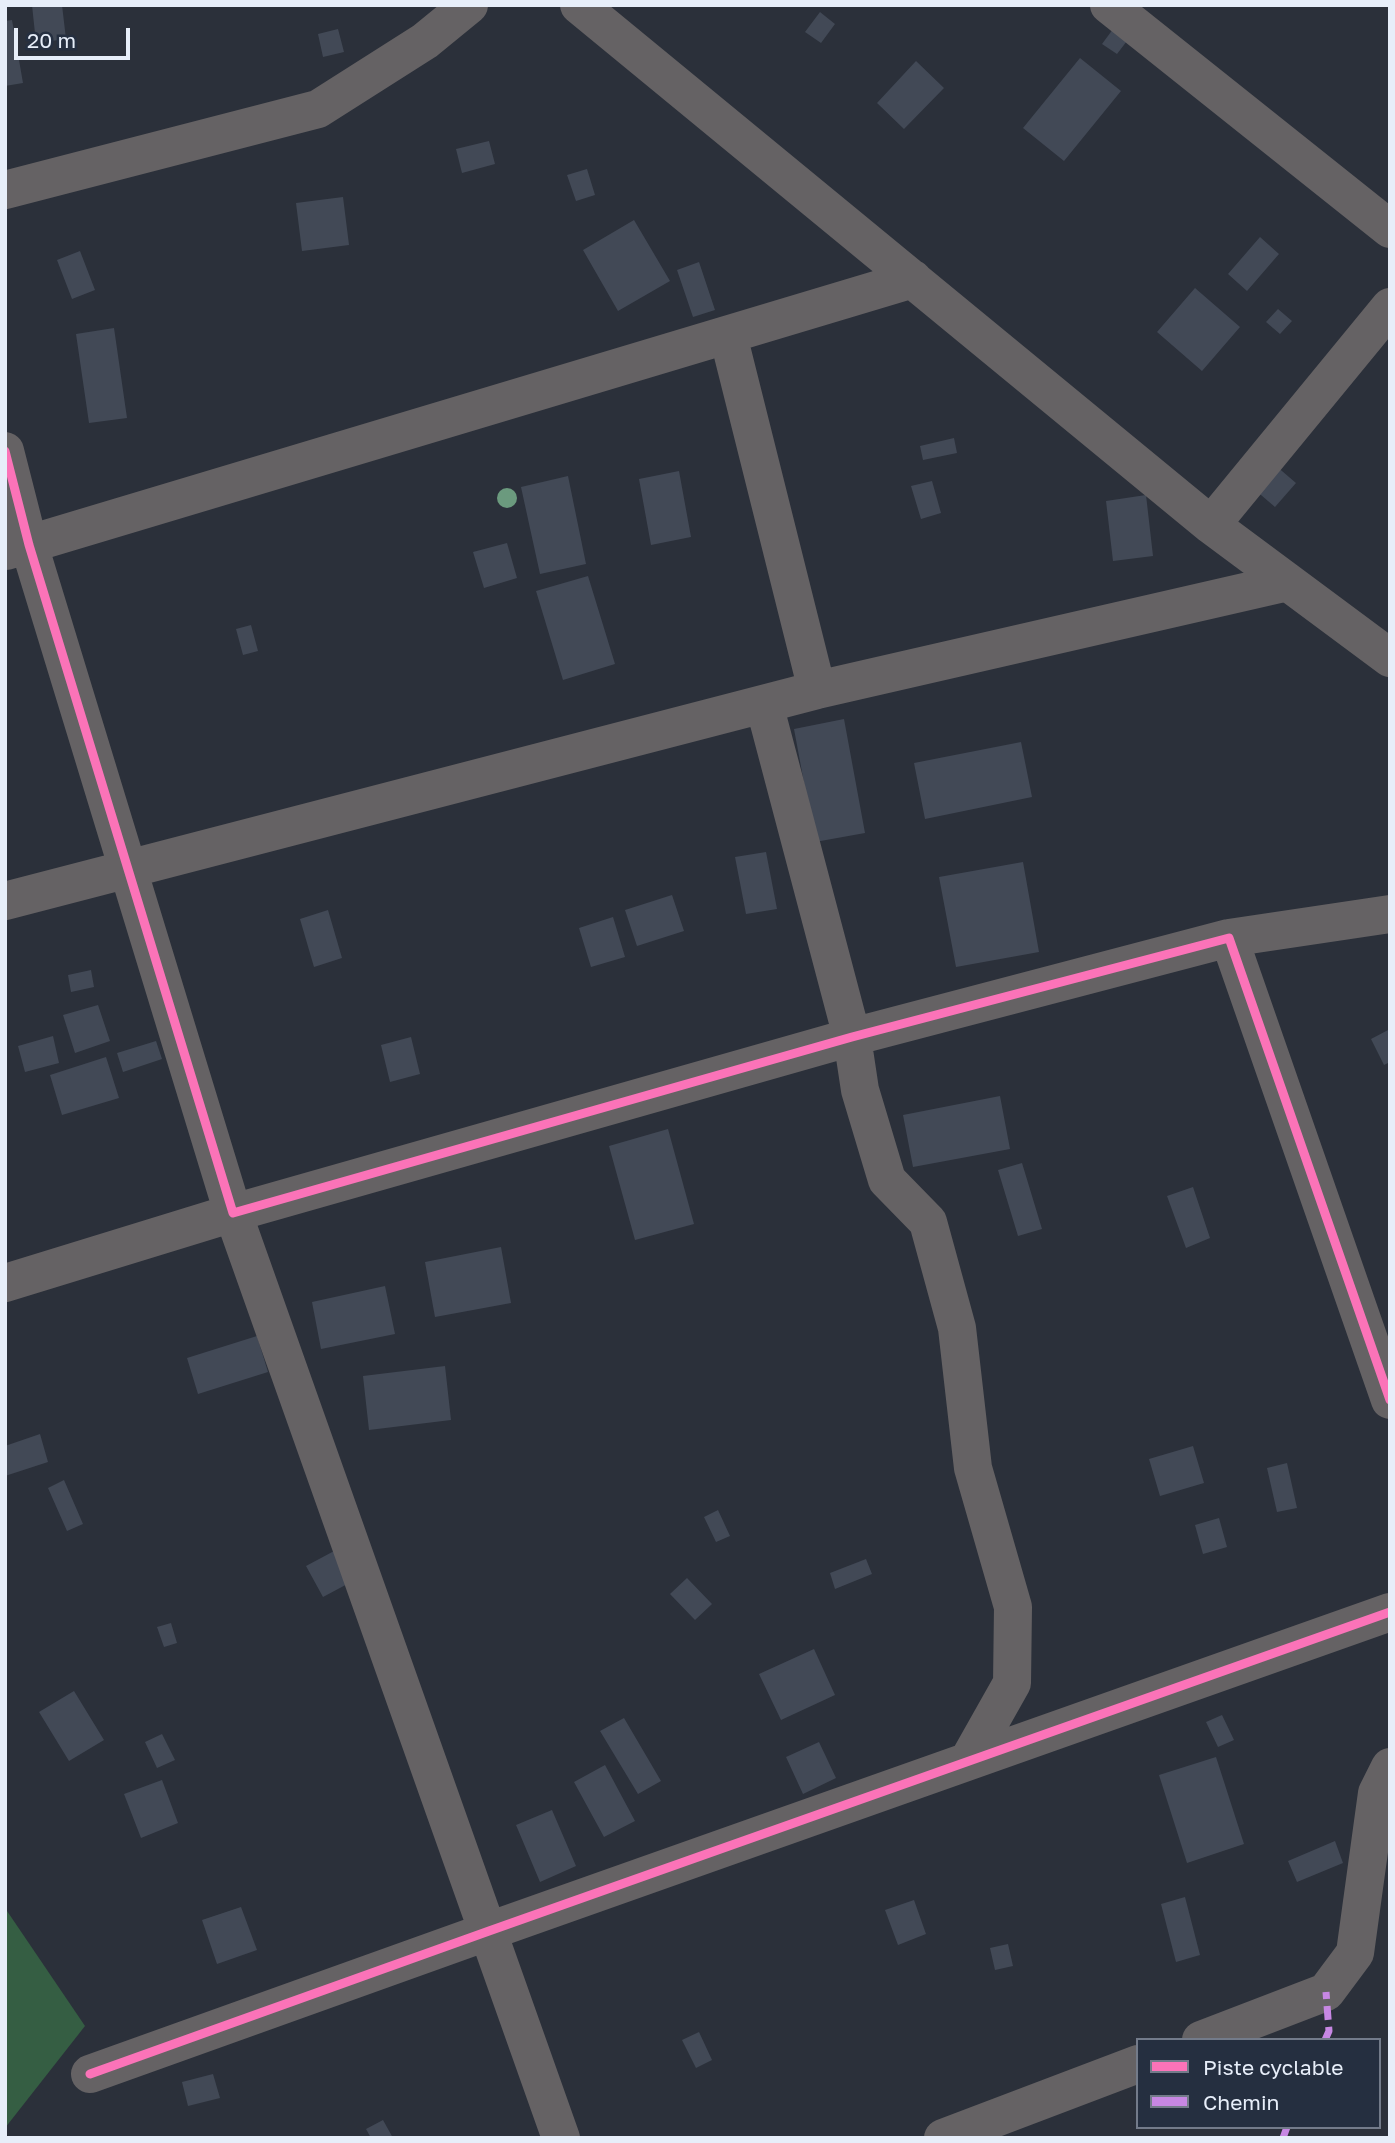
<!DOCTYPE html>
<style>
body{margin:0}
#map{position:relative;width:1395px;height:2143px;overflow:hidden;background:#2b303a;font-family:"Golos Text",sans-serif}
canvas{display:block}
.frame{position:absolute;inset:0;border:7px solid #e7eef9;pointer-events:none}
.legend{position:absolute;left:1136px;top:2038px;width:245px;height:91px;box-sizing:border-box;background:#252f40;border:2px solid #737b8a;margin:0;padding:9px 12px;list-style:none;font-size:21px;color:#e7eef9}
.legend li{display:flex;align-items:center;gap:14px;height:35px}
.legend b{width:35px;border:2px solid #737b8a}
.scale{position:absolute;left:14px;top:28px;width:116px;height:32px;box-sizing:border-box;border:4px solid #e7eef9;border-top:0;padding-left:9px;font-size:21px;line-height:24px;white-space:nowrap;color:#e7eef9;-webkit-text-stroke:5px #252f40;paint-order:stroke}
</style>
<div id="map">
<canvas width="1395" height="2143"></canvas>
<div class="frame"></div>
<ul class="legend">
<li><b style="height:9px;background:#fb73b8"></b>Piste cyclable</li>
<li><b style="height:9px;background:#c787e3"></b>Chemin</li>
</ul>
<div class="scale">20 m</div>
</div>
<script>
const c = document.querySelector('canvas').getContext('2d');
c.lineJoin = 'round';
function fill(path, color) { c.fillStyle = color; c.fill(path, 'evenodd'); }
const poly = rows => new Path2D(rows.map(r => 'M' + r).join(''));
function trace(path, color, width, dash) { c.strokeStyle = color; c.lineWidth = width; c.lineCap = dash ? 'butt' : 'round'; c.setLineDash(dash || []); c.stroke(path); }
fill(poly([
 [5,1908,85,2026,5,2128]
]), '#355e43');
fill(poly([
 [32,5,62,5,66,39,36,43],
 [820,12,835,24,821,43,805,32],
 [12,20,23,83,5,86,5,21],
 [1116,25,1130,37,1117,54,1102,44],
 [338,29,344,52,323,57,318,34],
 [1080,58,1121,91,1064,161,1023,128],
 [916,61,944,88,904,129,877,103],
 [489,141,495,164,462,173,456,149],
 [587,169,595,195,576,201,567,175],
 [343,197,349,245,302,251,296,203],
 [634,220,670,281,618,311,583,250],
 [1260,237,1279,254,1247,291,1228,274],
 [80,251,95,290,72,299,57,260],
 [699,262,715,310,693,317,677,270],
 [1195,288,1240,327,1202,371,1157,332],
 [1278,309,1292,321,1280,334,1266,322],
 [114,328,127,418,89,423,76,334],
 [954,438,957,453,923,460,920,446],
 [1275,465,1296,483,1275,507,1254,489],
 [679,471,691,537,651,545,639,479],
 [568,476,586,564,540,574,521,487],
 [932,481,941,513,921,519,911,486],
 [1146,495,1153,556,1113,561,1106,501],
 [507,543,517,578,484,588,473,552],
 [588,576,615,664,563,680,536,591],
 [251,625,258,651,243,655,236,629],
 [844,719,865,833,815,842,794,729],
 [1021,742,1032,797,925,819,914,763],
 [766,852,777,909,746,914,735,857],
 [1023,862,1039,952,956,967,939,877],
 [672,895,684,931,637,946,625,910],
 [328,910,342,958,314,967,300,919],
 [613,917,625,957,591,967,579,928],
 [91,970,94,987,71,992,68,975],
 [98,1005,110,1041,75,1053,63,1015],
 [1390,1029,1390,1062,1384,1065,1371,1039],
 [53,1036,59,1063,25,1072,18,1046],
 [411,1037,420,1074,390,1082,381,1045],
 [156,1041,162,1059,123,1072,117,1053],
 [106,1057,119,1098,62,1115,50,1075],
 [1000,1096,1010,1149,913,1167,903,1115],
 [668,1129,694,1224,635,1240,609,1146],
 [1022,1163,1042,1229,1018,1236,998,1170],
 [1193,1187,1210,1238,1186,1248,1167,1196],
 [501,1247,511,1303,435,1317,425,1262],
 [385,1286,395,1334,321,1349,312,1302],
 [257,1336,268,1372,198,1394,187,1358],
 [445,1366,451,1420,369,1430,363,1376],
 [40,1434,48,1462,5,1476,5,1446],
 [1193,1446,1204,1483,1160,1496,1149,1459],
 [1287,1463,1297,1508,1277,1512,1267,1468],
 [64,1480,83,1524,67,1531,48,1488],
 [718,1510,730,1536,716,1542,704,1517],
 [1219,1518,1227,1547,1203,1554,1195,1525],
 [336,1550,353,1581,323,1597,306,1566],
 [866,1559,872,1574,835,1589,830,1573],
 [687,1578,712,1604,695,1620,670,1594],
 [171,1623,177,1643,164,1647,157,1627],
 [814,1649,835,1695,781,1720,759,1674],
 [74,1691,104,1740,69,1761,39,1712],
 [1222,1715,1234,1740,1218,1747,1206,1722],
 [624,1718,661,1781,638,1794,600,1731],
 [162,1734,175,1760,157,1768,145,1742],
 [819,1742,836,1778,803,1794,786,1757],
 [1216,1757,1244,1844,1187,1863,1159,1775],
 [605,1765,635,1821,604,1837,574,1782],
 [162,1780,178,1823,141,1838,124,1794],
 [552,1810,576,1866,540,1882,516,1825],
 [1335,1841,1343,1863,1297,1882,1288,1861],
 [1185,1897,1200,1955,1176,1962,1161,1904],
 [914,1900,926,1934,898,1945,885,1910],
 [241,1907,257,1950,217,1964,202,1920],
 [1008,1944,1013,1966,995,1970,990,1948],
 [699,2032,712,2060,696,2068,682,2040],
 [213,2074,220,2098,188,2106,182,2082],
 [383,2120,393,2138,371,2138,366,2129]
]), '#424956');
trace(poly([
 [579,5,1211,525,1390,658],
 [1109,5,1390,229],
 [5,190,318,109,425,41,469,5],
 [728,335,817,690],
 [5,451,29,545,233,1213,852,1037,1229,938,1390,1400],
 [1211,525,1390,307],
 [6,551,913,279],
 [764,704,852,1037,860,1090,887,1180,928,1222,957,1328,973,1468,1013,1607,1012,1683,968,1761],
 [5,901,817,690,1288,582],
 [1229,938,1390,914],
 [5,1283,233,1213,561,2138],
 [1201,2040,1326,1992,1355,1953,1377,1793,1390,1767],
 [90,2074,489,1931,1390,1612],
 [943,2138,1138,2064]
]), '#656264', 38);
trace(poly([
 [1325,2040,1329,2031,1326,1992],
 [1283,2138,1287,2127]
]), '#c787e3', 7, [14, 7]);
trace(poly([
 [5,451,29,545,233,1213,852,1037,1229,938,1390,1400],
 [90,2074,489,1931,1390,1612]
]), '#fb73b8', 9);
c.fillStyle = '#6b9a7e';
for (const [x, y] of [
 [507,498]
]) { c.beginPath(); c.arc(x, y, 10, 0, 2 * Math.PI); c.fill(); }
</script>
